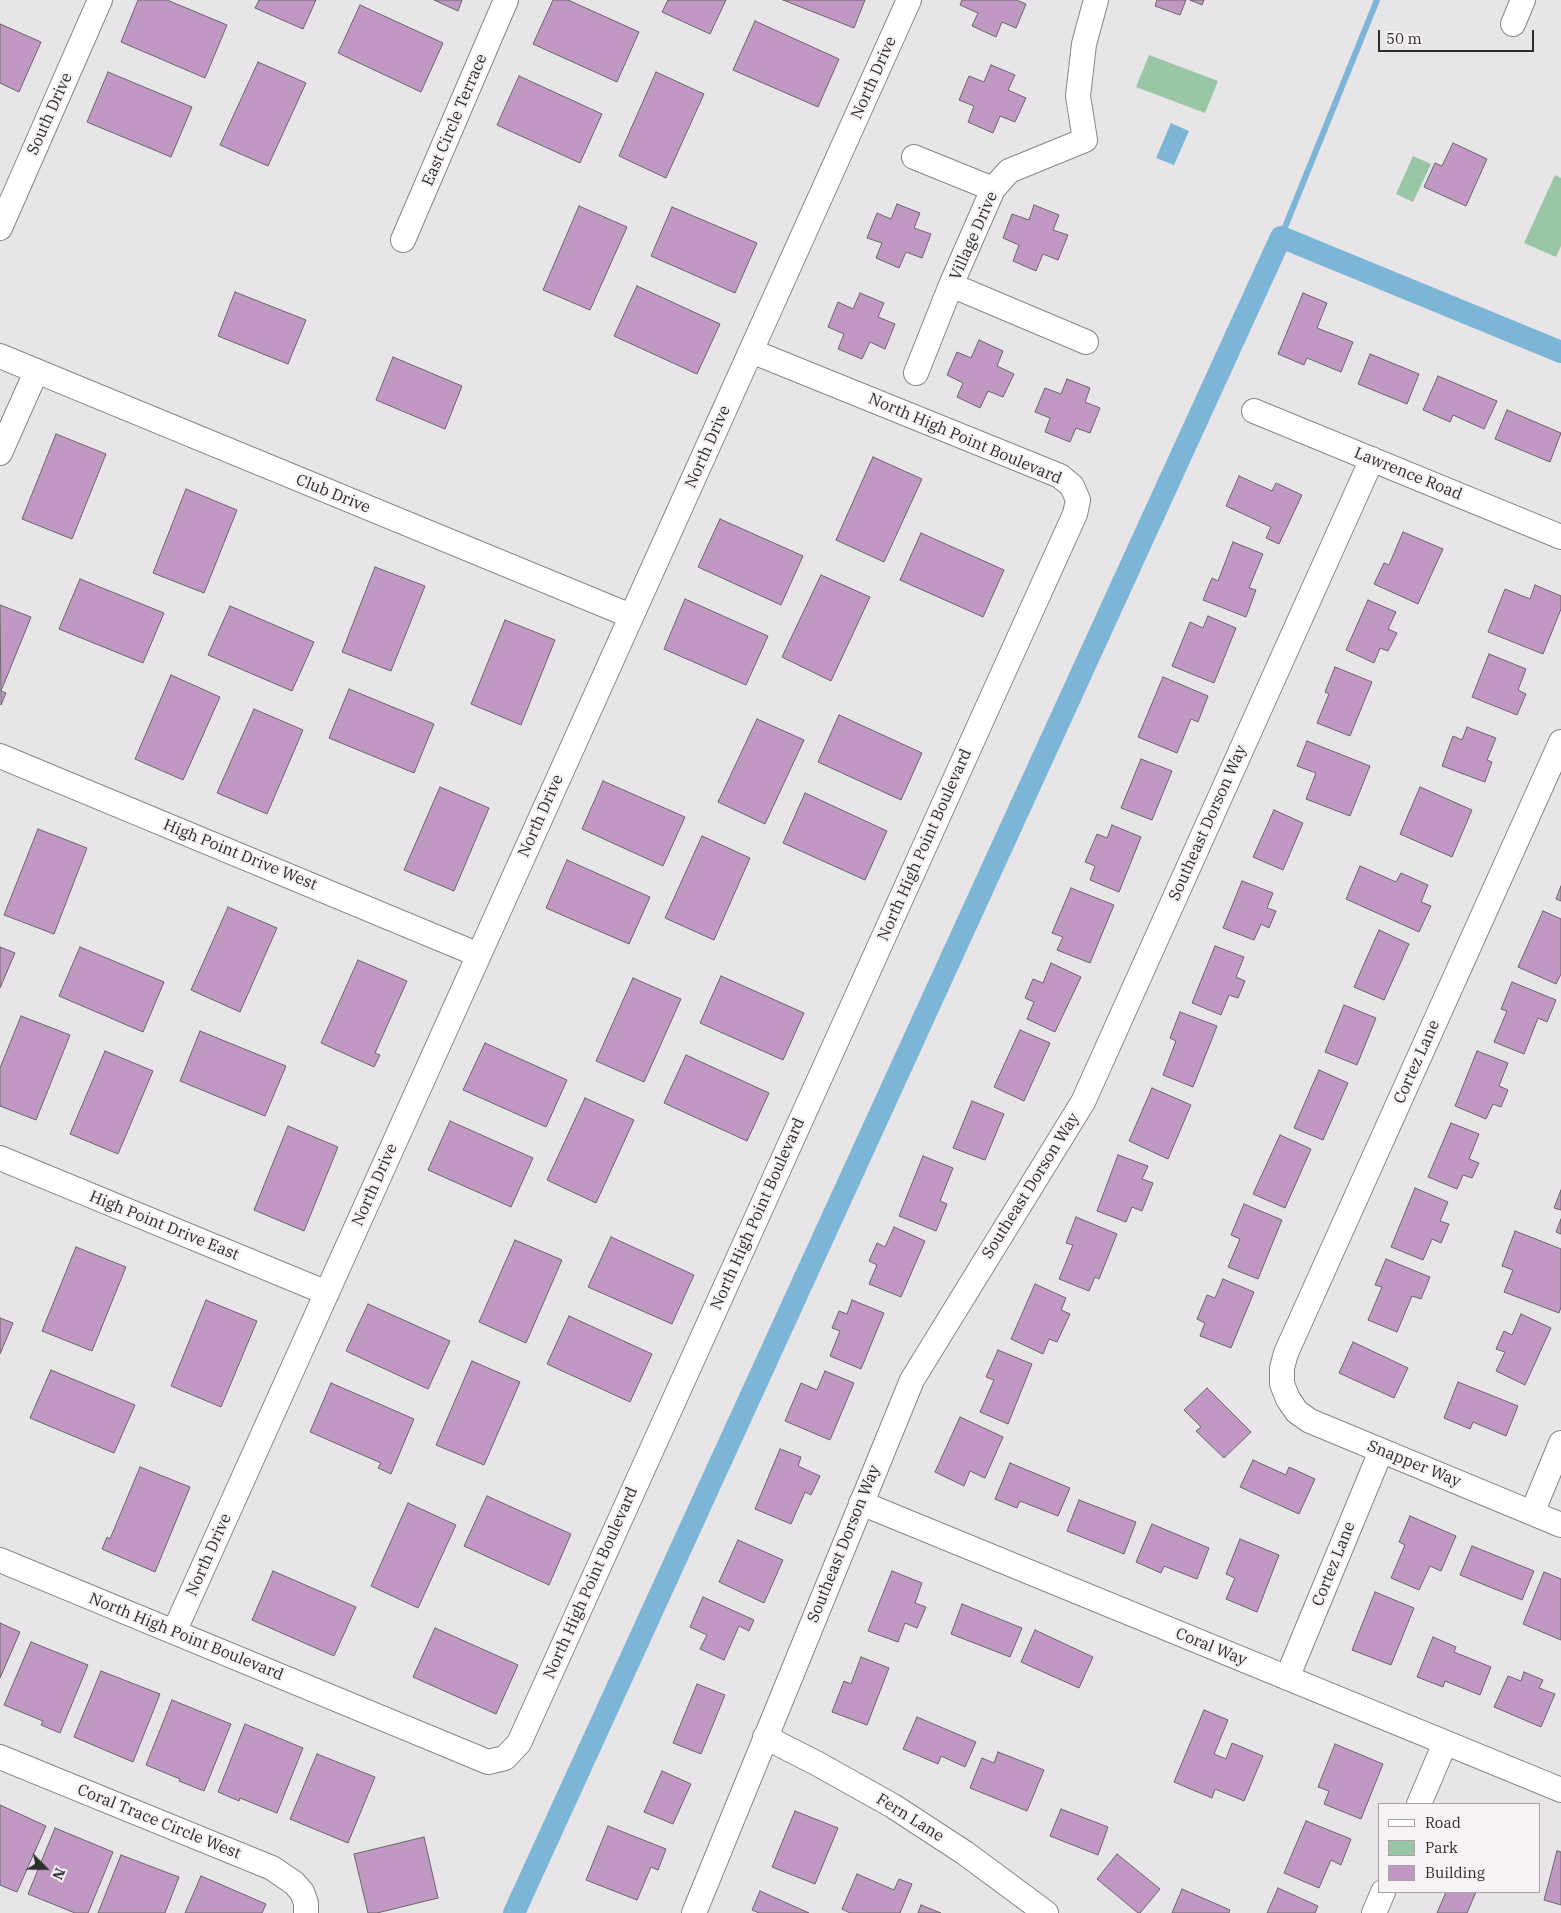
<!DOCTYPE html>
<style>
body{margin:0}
#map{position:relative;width:1561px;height:1913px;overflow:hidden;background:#e8e5e9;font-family:"IBM Plex Serif",serif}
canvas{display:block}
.legend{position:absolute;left:1378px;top:1803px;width:162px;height:90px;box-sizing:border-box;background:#f6f2f6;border:1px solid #a6a3a6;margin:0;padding:6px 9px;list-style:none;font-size:15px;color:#2d2c2d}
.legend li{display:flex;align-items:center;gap:10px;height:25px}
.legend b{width:25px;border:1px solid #a6a3a6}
.north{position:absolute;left:20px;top:1843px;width:50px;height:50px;-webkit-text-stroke:4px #f6f2f6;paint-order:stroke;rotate:113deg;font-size:14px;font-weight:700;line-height:20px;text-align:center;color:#2d2c2d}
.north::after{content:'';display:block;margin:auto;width:18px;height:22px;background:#2d2c2d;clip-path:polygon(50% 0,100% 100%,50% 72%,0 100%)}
.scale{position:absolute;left:1378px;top:30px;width:156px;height:22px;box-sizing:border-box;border:2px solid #2d2c2d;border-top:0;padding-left:6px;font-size:15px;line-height:18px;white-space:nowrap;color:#2d2c2d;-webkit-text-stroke:4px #f6f2f6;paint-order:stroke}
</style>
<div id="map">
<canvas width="1561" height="1913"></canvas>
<ul class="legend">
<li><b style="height:6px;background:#fff"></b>Road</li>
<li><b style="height:14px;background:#99c7a6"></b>Park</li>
<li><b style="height:14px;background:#c098c3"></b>Building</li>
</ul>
<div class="north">N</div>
<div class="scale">50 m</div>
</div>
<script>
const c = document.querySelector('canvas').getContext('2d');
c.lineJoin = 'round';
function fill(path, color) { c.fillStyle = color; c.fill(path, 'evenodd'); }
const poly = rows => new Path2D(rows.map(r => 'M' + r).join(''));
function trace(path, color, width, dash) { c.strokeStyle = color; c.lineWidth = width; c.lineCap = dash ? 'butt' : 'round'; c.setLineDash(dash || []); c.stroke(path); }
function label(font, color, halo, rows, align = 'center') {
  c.font = font + ' "IBM Plex Serif",serif'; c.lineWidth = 5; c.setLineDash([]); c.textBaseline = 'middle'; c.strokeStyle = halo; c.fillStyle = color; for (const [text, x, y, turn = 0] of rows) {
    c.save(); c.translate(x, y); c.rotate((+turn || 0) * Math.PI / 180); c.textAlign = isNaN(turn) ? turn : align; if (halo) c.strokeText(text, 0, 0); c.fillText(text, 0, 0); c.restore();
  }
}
fill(poly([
 [1149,55,1218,81,1205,113,1136,87],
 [1413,156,1431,164,1413,202,1396,194],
 [1555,175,1561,178,1561,246,1556,257,1524,243]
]), '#99c7a6');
fill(poly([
 [1171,123,1189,131,1174,165,1156,158]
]), '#7cb5d6');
trace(poly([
 [1281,237,1377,0]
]), '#7cb5d6', 6);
trace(poly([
 [514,1913,1281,237,1561,352]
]), '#7cb5d6', 22);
const building = poly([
 [138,0,167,0,227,25,205,78,121,42,138,0],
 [259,0,316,0,303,29,255,8,259,0],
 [434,0,462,0,458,11,434,0],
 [553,0,568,0,639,32,617,82,533,44,553,0],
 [668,0,726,0,710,34,662,12,668,0],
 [783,0,865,0,854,28,783,0],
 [962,0,1016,0,1026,4,1016,28,1002,22,996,37,972,26,978,13,960,5,962,0],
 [1157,0,1186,0,1180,15,1155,6,1157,0],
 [1190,0,1204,0,1202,5,1190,0],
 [360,5,443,43,421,92,338,53,360,5],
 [755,21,839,59,818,107,733,70,755,21],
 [0,24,41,42,19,92,0,83,0,24],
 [258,62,306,83,268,166,220,145,258,62],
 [991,65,1015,75,1008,90,1026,98,1015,122,1000,116,993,133,968,122,974,106,959,100,969,76,984,82,991,65],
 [108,72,192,107,171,157,87,122,108,72],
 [656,72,704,94,666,178,619,156,656,72],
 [519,76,602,114,580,163,497,125,519,76],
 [1453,143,1487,159,1466,206,1424,187,1435,163,1442,166,1453,143],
 [897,204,920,213,914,228,931,234,922,258,906,252,899,268,876,258,882,243,867,238,877,213,891,219,897,204],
 [1034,205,1059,215,1053,230,1068,235,1058,260,1043,254,1036,271,1013,261,1019,245,1003,238,1012,214,1029,220,1034,205],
 [579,206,627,227,590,310,543,290,579,206],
 [672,207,757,243,735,293,651,256,672,207],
 [637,286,720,324,697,374,614,336,637,286],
 [235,292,306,320,288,364,218,336,235,292],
 [860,293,884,303,878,317,895,324,885,349,870,342,862,359,838,349,844,334,828,327,838,302,853,309,860,293],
 [1303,293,1327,303,1317,328,1353,342,1341,372,1307,358,1304,365,1278,354,1303,293],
 [979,340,1003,351,997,366,1014,374,1003,397,988,391,980,408,957,397,963,383,947,375,957,352,971,358,979,340],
 [1370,354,1419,374,1407,404,1358,384,1370,354],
 [393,357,462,386,445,429,376,400,393,357],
 [1438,376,1497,401,1484,429,1453,415,1450,422,1423,410,1438,376],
 [1067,379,1090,388,1085,402,1100,408,1090,433,1076,428,1070,442,1045,432,1050,418,1035,412,1045,388,1061,394,1067,379],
 [1507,410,1561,433,1550,462,1495,439,1507,410],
 [56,434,106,454,72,539,22,519,56,434],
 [873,457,922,479,884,562,836,540,873,457],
 [1239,476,1272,491,1276,483,1302,495,1279,544,1266,538,1271,527,1226,506,1239,476],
 [186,489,237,510,204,593,153,573,186,489],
 [720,519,803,556,781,605,698,567,720,519],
 [1403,532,1443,549,1418,604,1374,584,1384,563,1389,565,1403,532],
 [921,533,1004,570,983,617,900,580,921,533],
 [1233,542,1263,554,1249,588,1256,590,1246,617,1203,600,1212,578,1218,581,1233,542],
 [375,567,425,586,391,671,342,652,375,567],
 [821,575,870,597,831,681,782,657,821,575],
 [80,579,164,613,143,663,59,629,80,579],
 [1535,585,1561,596,1561,609,1543,654,1488,632,1505,589,1530,599,1535,585],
 [685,599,768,636,746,685,664,649,685,599],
 [1368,600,1396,612,1388,629,1397,633,1388,651,1380,648,1374,663,1346,650,1368,600],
 [0,605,31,617,1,691,6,693,1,705,0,605],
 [230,606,314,642,292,691,208,655,230,606],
 [1208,616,1236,628,1214,683,1172,666,1190,622,1203,628,1208,616],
 [505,620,555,640,521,725,471,704,505,620],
 [1489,654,1526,669,1518,690,1526,694,1517,715,1472,697,1489,654],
 [1335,667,1372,682,1350,736,1317,723,1329,694,1325,692,1335,667],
 [171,675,220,697,183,780,135,759,171,675],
 [1163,677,1208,696,1198,722,1191,719,1177,753,1138,737,1163,677],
 [349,689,434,724,414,773,329,738,349,689],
 [254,709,303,730,267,814,217,793,254,709],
 [839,715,922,753,901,800,818,762,839,715],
 [757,719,804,740,765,824,718,802,757,719],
 [1467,727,1496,738,1487,760,1492,762,1485,782,1442,766,1453,736,1462,740,1467,727],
 [1307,741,1370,766,1350,816,1306,799,1316,773,1297,766,1307,741],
 [1141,759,1172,771,1152,820,1121,808,1141,759],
 [603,781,685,817,663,866,582,829,603,781],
 [440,787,489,808,454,891,404,870,440,787],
 [1420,787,1472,810,1452,857,1400,834,1420,787],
 [805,793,887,831,865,880,783,843,805,793],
 [1274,810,1303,823,1283,870,1253,857,1274,810],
 [1112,825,1141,837,1119,892,1090,880,1095,866,1085,862,1097,834,1107,838,1112,825],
 [38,829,87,848,54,934,4,915,38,829],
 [702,836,750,858,714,940,665,918,702,836],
 [567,860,650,897,629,944,546,908,567,860],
 [1360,866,1396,882,1401,873,1428,885,1421,902,1431,906,1419,932,1346,899,1360,866],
 [1242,881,1273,893,1267,908,1276,911,1269,928,1261,924,1254,940,1223,928,1242,881],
 [1561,886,1561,901,1556,899,1561,886],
 [1071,888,1114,905,1090,963,1057,950,1063,937,1052,933,1071,888],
 [228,907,277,928,240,1012,191,990,228,907],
 [1543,911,1561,919,1561,974,1556,984,1518,967,1543,911],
 [1379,930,1409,944,1384,1000,1354,987,1379,930],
 [1215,946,1244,957,1236,977,1245,981,1238,998,1229,995,1221,1015,1192,1003,1215,946],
 [0,947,15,953,0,988,0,947],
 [80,947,164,982,143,1032,59,996,80,947],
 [358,960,407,981,375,1053,380,1055,374,1067,321,1043,358,960],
 [1051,963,1081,977,1055,1032,1027,1019,1034,1002,1025,998,1033,979,1043,983,1051,963],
 [721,976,804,1013,783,1060,700,1023,721,976],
 [633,978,681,999,644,1082,596,1061,633,978],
 [1512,982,1556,1000,1547,1022,1538,1018,1524,1054,1494,1042,1507,1011,1501,1009,1512,982],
 [1344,1005,1376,1018,1357,1065,1325,1052,1344,1005],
 [1180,1012,1217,1026,1193,1087,1163,1075,1176,1041,1170,1038,1180,1012],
 [21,1016,70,1035,36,1120,0,1106,0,1068,21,1016],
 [1020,1030,1050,1043,1024,1101,994,1087,1020,1030],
 [200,1031,286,1066,265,1116,180,1081,200,1031],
 [485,1043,567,1080,546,1127,463,1090,485,1043],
 [105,1051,153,1071,118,1154,70,1134,105,1051],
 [1477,1051,1508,1063,1499,1086,1508,1090,1501,1107,1493,1104,1486,1119,1455,1106,1477,1051],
 [686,1055,769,1093,747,1141,664,1103,686,1055],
 [1319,1070,1348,1083,1323,1140,1294,1128,1319,1070],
 [1152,1088,1191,1105,1168,1159,1129,1141,1152,1088],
 [585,1098,634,1120,596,1203,547,1180,585,1098],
 [972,1101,1004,1114,985,1160,953,1148,972,1101],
 [450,1121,533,1158,511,1207,428,1170,450,1121],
 [1451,1123,1479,1134,1469,1159,1479,1163,1472,1178,1463,1175,1457,1189,1428,1177,1451,1123],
 [288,1126,338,1147,304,1231,254,1210,288,1126],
 [1280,1135,1311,1149,1285,1208,1253,1194,1280,1135],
 [1118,1155,1148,1166,1142,1179,1153,1183,1142,1211,1132,1207,1126,1222,1097,1211,1118,1155],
 [923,1156,953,1168,940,1201,947,1204,936,1231,899,1216,923,1156],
 [1415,1188,1448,1202,1440,1221,1449,1224,1441,1243,1432,1239,1423,1260,1391,1247,1415,1188],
 [1561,1190,1561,1210,1554,1208,1561,1190],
 [1244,1204,1282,1220,1258,1279,1228,1267,1240,1239,1231,1235,1244,1204],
 [1076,1217,1117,1234,1099,1279,1095,1277,1089,1291,1059,1279,1073,1245,1066,1243,1076,1217],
 [1561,1219,1561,1234,1556,1232,1561,1219],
 [894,1227,925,1241,901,1297,869,1284,877,1265,869,1261,877,1243,885,1247,894,1227],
 [1515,1231,1561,1249,1561,1307,1559,1313,1504,1292,1513,1270,1502,1266,1515,1231],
 [611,1237,694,1275,672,1324,588,1287,611,1237],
 [515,1240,562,1260,526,1343,479,1322,515,1240],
 [76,1247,126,1267,92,1351,42,1331,76,1247],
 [1386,1259,1430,1277,1421,1299,1412,1296,1397,1332,1368,1320,1382,1287,1375,1285,1386,1259],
 [1223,1279,1254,1292,1231,1348,1200,1336,1205,1323,1197,1319,1207,1295,1215,1298,1223,1279],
 [1035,1284,1066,1298,1061,1310,1070,1314,1057,1342,1049,1339,1043,1354,1011,1339,1035,1284],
 [206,1300,257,1321,221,1407,171,1386,206,1300],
 [852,1300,884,1313,861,1369,830,1356,840,1331,832,1328,839,1311,847,1314,852,1300],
 [368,1304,450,1341,428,1389,346,1351,368,1304],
 [1521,1314,1551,1328,1525,1385,1496,1371,1505,1352,1496,1349,1504,1331,1512,1335,1521,1314],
 [569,1316,652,1354,630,1402,547,1364,569,1316],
 [0,1318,13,1323,0,1354,0,1318],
 [1353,1342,1408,1368,1394,1398,1339,1373,1353,1342],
 [998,1350,1032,1364,1008,1424,980,1412,994,1380,986,1377,998,1350],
 [472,1361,520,1382,484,1465,436,1445,472,1361],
 [51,1370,135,1405,114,1453,30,1418,51,1370],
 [825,1371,854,1383,830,1440,785,1421,801,1383,817,1390,825,1371],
 [1458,1382,1518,1406,1506,1436,1473,1422,1470,1429,1444,1418,1458,1382],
 [331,1383,414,1419,391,1474,378,1468,381,1463,310,1432,331,1383],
 [1207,1388,1251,1432,1224,1458,1196,1431,1201,1427,1184,1410,1207,1388],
 [960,1417,1003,1437,985,1478,970,1471,964,1486,935,1472,960,1417],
 [780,1449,801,1457,798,1466,820,1476,811,1495,805,1492,791,1524,755,1509,780,1449],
 [1253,1460,1286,1475,1289,1467,1315,1479,1299,1514,1240,1487,1253,1460],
 [1010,1463,1070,1488,1058,1516,1020,1501,1017,1508,995,1499,1010,1463],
 [140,1467,190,1487,155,1572,102,1549,107,1537,110,1539,140,1467],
 [487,1496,571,1534,549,1585,464,1546,487,1496],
 [1079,1500,1136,1522,1124,1554,1067,1531,1079,1500],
 [408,1503,456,1525,418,1608,371,1586,408,1503],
 [1410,1516,1456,1536,1441,1571,1430,1566,1419,1590,1391,1578,1405,1545,1399,1542,1410,1516],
 [1152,1524,1209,1548,1197,1579,1164,1566,1161,1573,1136,1562,1152,1524],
 [1240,1539,1279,1555,1257,1612,1226,1599,1235,1578,1226,1574,1240,1539],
 [738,1540,783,1560,764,1603,719,1582,738,1540],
 [1472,1546,1534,1571,1522,1600,1460,1575,1472,1546],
 [273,1571,356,1607,334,1656,252,1620,273,1571],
 [892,1571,922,1583,915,1603,926,1607,917,1628,905,1623,898,1642,868,1631,892,1571],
 [1544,1572,1561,1579,1561,1640,1523,1624,1544,1572],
 [1375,1592,1414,1608,1391,1665,1352,1650,1375,1592],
 [703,1597,754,1620,749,1631,739,1626,724,1660,700,1649,707,1635,690,1627,703,1597],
 [962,1604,1022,1628,1010,1657,951,1634,962,1604],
 [0,1623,20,1632,0,1678,0,1623],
 [435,1628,518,1665,496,1714,413,1677,435,1628],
 [1035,1630,1093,1657,1079,1688,1021,1662,1035,1630],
 [1433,1637,1456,1647,1454,1652,1491,1667,1480,1695,1445,1681,1443,1687,1417,1677,1433,1637],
 [31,1642,88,1665,60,1733,41,1725,43,1721,4,1705,31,1642],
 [861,1657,889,1668,867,1725,832,1712,844,1681,851,1684,861,1657],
 [101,1671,160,1694,133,1762,74,1737,101,1671],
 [1524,1672,1543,1680,1539,1688,1555,1694,1541,1727,1494,1707,1508,1676,1521,1681,1524,1672],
 [697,1684,725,1695,701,1754,673,1743,697,1684],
 [172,1700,231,1724,204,1791,179,1781,180,1779,146,1765,172,1700],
 [1204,1710,1228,1720,1214,1754,1226,1759,1232,1743,1263,1756,1244,1801,1215,1789,1212,1798,1174,1782,1204,1710],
 [917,1717,976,1742,965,1767,941,1756,938,1764,903,1749,917,1717],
 [245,1724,303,1748,277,1813,240,1798,239,1801,218,1792,245,1724],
 [1335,1744,1383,1764,1361,1819,1324,1804,1329,1791,1318,1787,1335,1744],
 [998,1752,1044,1770,1027,1811,970,1788,982,1758,994,1763,998,1752],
 [317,1754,375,1777,348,1843,290,1819,317,1754],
 [662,1771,691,1784,673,1824,644,1812,662,1771],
 [0,1805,46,1826,17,1892,0,1885,0,1805],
 [1061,1809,1108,1827,1098,1855,1050,1836,1061,1809],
 [795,1811,838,1828,815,1884,772,1867,795,1811],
 [1306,1821,1351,1839,1341,1865,1331,1860,1319,1888,1284,1873,1306,1821],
 [608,1826,666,1849,658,1870,651,1867,637,1900,586,1880,608,1826],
 [55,1828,113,1852,88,1913,75,1913,28,1894,55,1828],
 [424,1837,438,1898,377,1913,368,1913,354,1854,424,1837],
 [1557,1851,1561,1852,1561,1905,1544,1900,1557,1851],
 [1117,1854,1160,1889,1140,1913,1138,1913,1097,1879,1117,1854],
 [121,1855,179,1877,165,1913,98,1913,121,1855],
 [857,1874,894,1890,899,1879,912,1884,900,1913,850,1913,842,1909,857,1874],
 [201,1876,266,1904,262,1913,185,1913,201,1876],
 [1278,1888,1318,1906,1315,1913,1267,1913,1278,1888],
 [1182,1889,1230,1910,1229,1913,1172,1913,1182,1889],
 [760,1891,809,1913,759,1913,752,1910,760,1891],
 [1446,1892,1476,1892,1467,1913,1437,1913,1446,1892],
 [921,1905,941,1913,918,1913,921,1905]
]);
fill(building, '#c098c3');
trace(building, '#696669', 1);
const minor = poly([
 [1513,24,1523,0],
 [914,157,993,189],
 [0,228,100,0],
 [403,240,506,0],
 [951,285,1086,342],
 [0,356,631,616],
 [916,373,951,285,993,189,1009,171,1085,140,1078,96,1084,44,1096,0],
 [1254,411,1561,537],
 [0,453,36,372],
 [1561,742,1286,1353,1282,1368,1282,1384,1288,1399,1297,1412,1310,1421,1561,1525],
 [0,756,479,955],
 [0,1158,327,1293],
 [861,1503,1561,1790],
 [1532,1513,1561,1443],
 [0,1560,488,1762,505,1758,519,1743,1075,514,1078,500,1072,486,1060,476,751,351],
 [174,1632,909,0],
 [1287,1678,1381,1451],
 [765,1737,818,1764,893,1806,965,1853,1046,1913],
 [0,1757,272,1868,294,1883,302,1892,306,1903,306,1913],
 [1419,1804,1445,1743],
 [694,1913,912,1380,1083,1102,1372,459],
 [1374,1913,1383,1892]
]);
trace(minor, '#878488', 26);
trace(minor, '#fff', 24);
label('16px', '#2d2c2d', '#f6f2f6', [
 ["North Drive",874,78,-66],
 ["South Drive",50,114,-66],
 ["East Circle Terrace",455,120,-67],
 ["Village Drive",974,236,-66],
 ["North High Point Boulevard",965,439,23],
 ["North Drive",708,447,-66],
 ["Lawrence Road",1408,474,22],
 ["Club Drive",333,494,22],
 ["North Drive",541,816,-66],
 ["Southeast Dorson Way",1208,823,-66],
 ["North High Point Boulevard",925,845,-66],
 ["High Point Drive West",240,855,22],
 ["Cortez Lane",1417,1062,-66],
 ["North Drive",375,1185,-66],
 ["Southeast Dorson Way",1031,1186,-58],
 ["North High Point Boulevard",758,1214,-66],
 ["High Point Drive East",164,1226,22],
 ["Snapper Way",1414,1464,22],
 ["Southeast Dorson Way",844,1544,-68],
 ["North Drive",209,1555,-66],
 ["Cortez Lane",1334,1564,-68],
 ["North High Point Boulevard",591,1583,-66],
 ["North High Point Boulevard",186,1637,22],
 ["Coral Way",1211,1647,22],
 ["Fern Lane",910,1818,32],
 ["Coral Trace Circle West",159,1822,22]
]);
</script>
